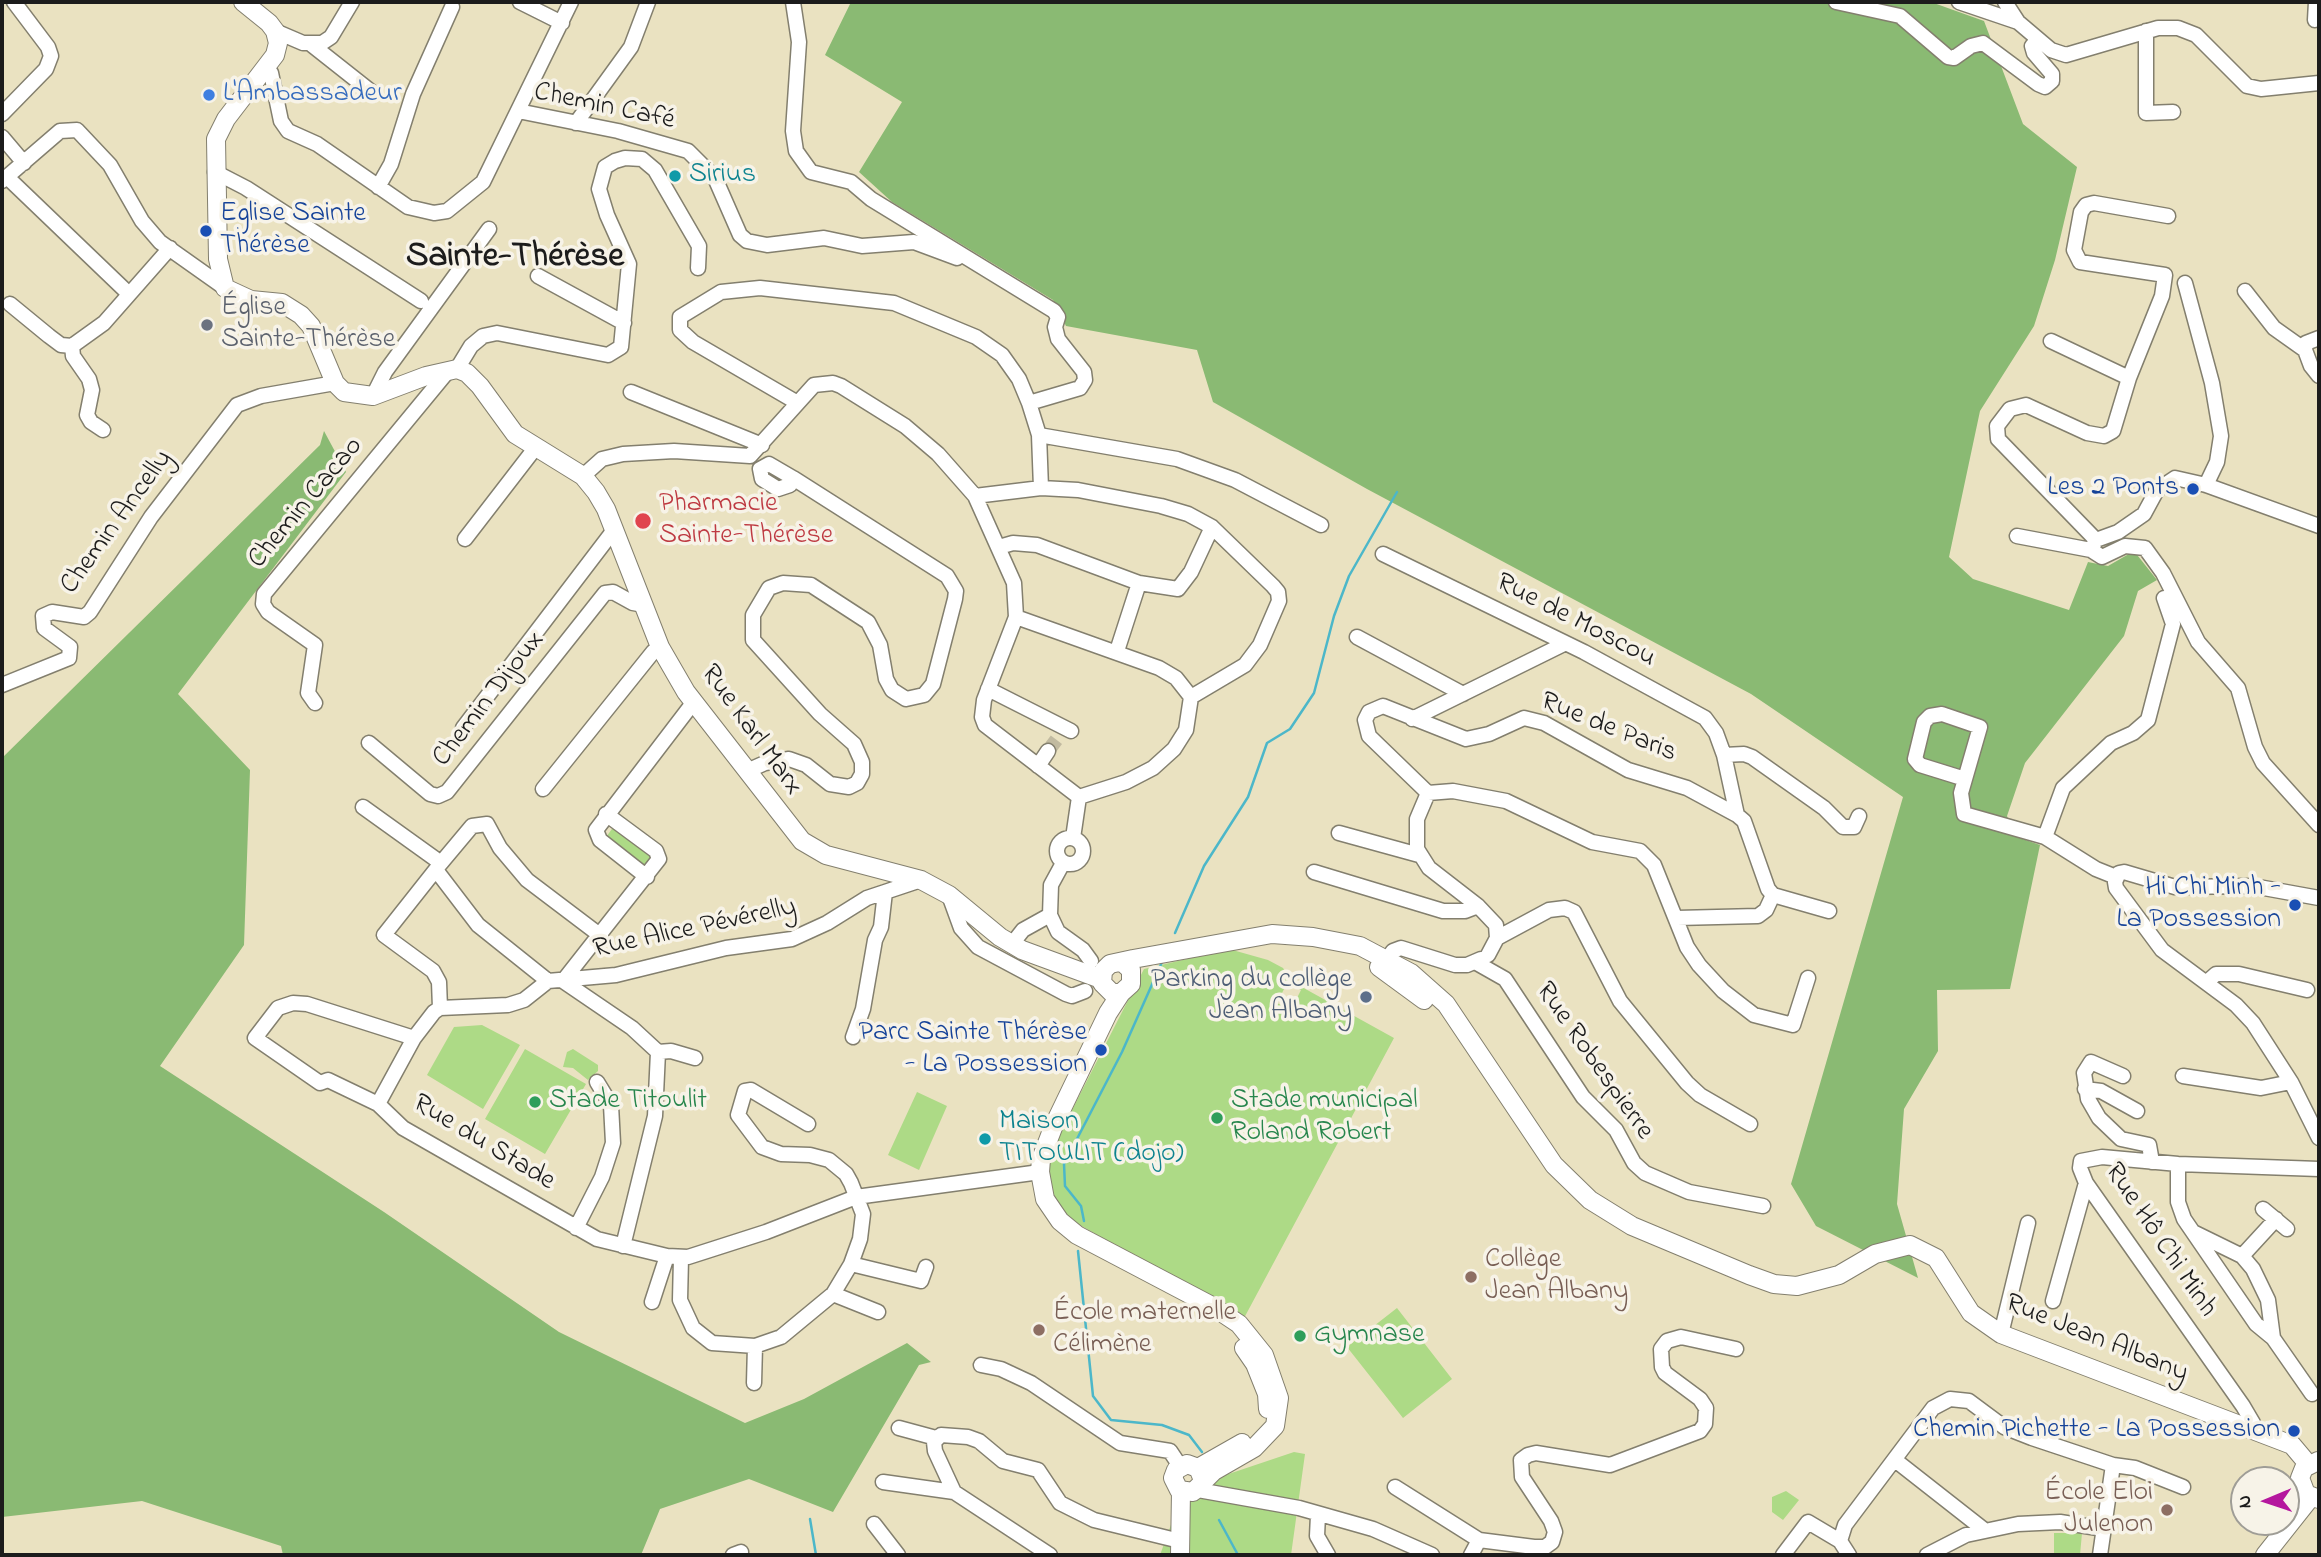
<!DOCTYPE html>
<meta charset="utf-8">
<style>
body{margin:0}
#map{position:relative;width:2321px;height:1557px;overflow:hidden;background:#eae2c1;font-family:"Indie Flower",sans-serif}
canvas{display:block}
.frame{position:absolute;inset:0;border:4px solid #1c1c1c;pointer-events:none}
.north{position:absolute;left:2230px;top:1466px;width:70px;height:70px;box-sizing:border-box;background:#f7f3e8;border:2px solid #9f9d96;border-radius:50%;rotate:268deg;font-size:19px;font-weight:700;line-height:28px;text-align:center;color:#1c1c1c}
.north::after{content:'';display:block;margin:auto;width:24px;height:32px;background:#b5179e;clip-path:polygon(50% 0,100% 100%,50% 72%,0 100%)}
</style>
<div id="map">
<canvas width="2321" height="1557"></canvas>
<div class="frame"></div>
<div class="north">N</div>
</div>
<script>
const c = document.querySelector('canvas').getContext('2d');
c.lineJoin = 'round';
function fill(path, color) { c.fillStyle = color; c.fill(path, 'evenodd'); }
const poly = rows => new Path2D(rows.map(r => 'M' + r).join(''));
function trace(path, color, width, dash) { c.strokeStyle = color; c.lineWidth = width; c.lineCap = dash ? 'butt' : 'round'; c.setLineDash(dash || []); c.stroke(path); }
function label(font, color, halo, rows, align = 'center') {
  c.font = font + ' "Indie Flower",sans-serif'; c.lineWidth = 7; c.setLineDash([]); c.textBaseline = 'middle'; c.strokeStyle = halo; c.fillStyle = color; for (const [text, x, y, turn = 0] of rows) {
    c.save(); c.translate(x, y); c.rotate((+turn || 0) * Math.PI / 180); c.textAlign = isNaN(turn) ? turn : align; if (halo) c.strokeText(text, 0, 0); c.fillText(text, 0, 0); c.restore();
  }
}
fill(poly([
 [614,826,654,855,644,869,604,840],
 [1229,949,1268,960,1283,968,1291,981,1394,1038,1243,1320,1068,1218,1049,1187,1046,1170,1050,1153,1144,969],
 [1287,983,1301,990,1291,1010,1277,1003],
 [482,1025,520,1045,483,1109,427,1075,454,1027],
 [525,1049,586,1084,545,1154,485,1119],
 [573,1049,598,1065,598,1071,588,1080,573,1068,563,1067,567,1052],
 [917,1092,947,1106,919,1170,888,1155],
 [1397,1308,1452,1379,1403,1418,1347,1347],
 [1294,1452,1305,1454,1291,1555,1160,1555,1184,1489],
 [1786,1491,1799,1500,1783,1520,1772,1512,1772,1497],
 [2054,1533,2082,1533,2080,1555,2054,1555]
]), '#adda86');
fill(poly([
 [851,2,1931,2,1984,21,2023,124,2077,167,2055,260,2034,326,1980,411,1949,557,1973,579,2069,610,2088,562,2108,566,2134,551,2157,580,2138,591,2124,636,2025,763,2007,816,2014,836,2040,845,2010,989,1937,990,1938,1051,1904,1109,1897,1204,1918,1278,1816,1226,1791,1184,1903,797,1751,694,1367,489,1213,402,1197,350,1066,326,1053,300,892,202,859,172,902,102,825,55],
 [324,431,346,472,178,694,250,770,244,945,160,1066,384,1212,559,1332,745,1423,804,1399,907,1343,931,1362,919,1365,833,1512,749,1479,660,1509,641,1555,283,1555,281,1546,142,1501,2,1517,2,758,320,445]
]), '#8aba73');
trace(poly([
 [1175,933,1204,866,1248,797,1267,743,1290,729,1314,693,1334,616,1349,576,1397,492],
 [1084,1221,1081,1206,1065,1186,1064,1164,1122,1052,1162,962],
 [1078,1251,1093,1396,1111,1420,1162,1425,1189,1435,1202,1452],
 [810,1519,816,1555],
 [1219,1520,1238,1555]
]), '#4cb7c9', 2.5);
trace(poly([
 [1048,751,1057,739]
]), '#c1baa0', 14, [14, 7]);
const minor = poly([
 [520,2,562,23],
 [793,2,799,42,793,131,796,151,811,172,851,182,871,199,1054,311,1058,317,1055,327,1058,339,1084,372,1085,380,1080,388,1029,403],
 [1836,2,1900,16,1948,57,1954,58,1971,46,1983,43,2038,84,2045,87,2052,81,2052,74,2034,53,2032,46,2038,39],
 [1959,2,2018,22],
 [2005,2,2018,22,2051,50,2066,55,2158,28,2178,28,2196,35,2247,86,2261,89,2319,83],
 [2315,20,2316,2],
 [275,31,303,43,322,43,331,37,352,2],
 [2146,31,2146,113,2173,112],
 [312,45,374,94],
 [266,66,271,73,281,121,288,131,317,144,408,207,434,213,447,211,483,182,571,2],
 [518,111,618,131,688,151,715,178,740,235,747,241,767,245,824,238,862,246,914,242,957,258],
 [2,114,46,69,51,56,48,47,14,2],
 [576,123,631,47,648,2],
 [2,137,24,163],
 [215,172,246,188,421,301],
 [7,177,128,293],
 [2,181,60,131,77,130,110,165,142,221,160,242,225,288],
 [378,187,391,164,413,94,452,7],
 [538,276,624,323],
 [2185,283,2212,383,2221,436,2217,462,2206,485],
 [2245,291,2274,328,2305,350],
 [10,304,49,336,61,345,72,346,104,323,170,248],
 [2319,338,2306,343,2305,350,2311,366,2319,376],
 [2051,341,2129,378],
 [72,346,73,356,89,379,92,390,87,415,91,422,103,430],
 [457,369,471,346,483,336,497,333,608,355,621,347,629,264,607,215,599,189,605,167,615,161,625,158,642,159,655,170,699,246,698,268],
 [631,392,762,445],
 [373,396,385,372,489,229],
 [796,402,693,342,680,330,680,317,721,292,760,288,894,303,976,337,1002,355,1019,379,1029,403,1039,435,1041,488],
 [1039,435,1177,459,1235,480,1321,525],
 [583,476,602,459,623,454,674,451,750,456,814,385,833,383,841,386,905,426,938,454,975,496,1014,583,1016,617,984,700,982,717,985,725,1079,797],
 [975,496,1041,488,1078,490,1161,506,1188,514,1212,527,1273,586,1278,592,1279,601,1260,645,1245,665,1191,697],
 [2319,526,2206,485,2175,478,2157,490,2144,514,2118,532,2096,540,2091,550,2102,557,2125,546,2145,548,2163,573,2198,642,2238,688,2255,747,2263,763,2319,825],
 [2017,536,2091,550],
 [465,539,536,447],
 [2096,540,1998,439,1997,426,2010,409,2026,405,2087,433,2104,436,2113,431,2129,378,2162,296,2165,275,2080,262,2074,250,2081,212,2086,205,2094,203,2168,216],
 [999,547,1013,543,1037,545,1139,583,1178,589,1191,572,1212,527],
 [1383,554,1584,652,1705,718,1716,733,1724,755,1737,815],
 [1016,617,1159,668,1176,678,1191,697,1186,730,1174,749,1153,768,1126,782,1079,797],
 [1357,637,1463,694],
 [1117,651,1139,583],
 [2,685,69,658,70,647,44,628,43,616,52,612,84,617,90,612,151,517,237,405,261,396,335,383],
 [988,689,1071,731],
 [315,703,308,693,315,645,268,612,263,604,264,594,448,371],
 [1412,719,1564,644],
 [463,728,614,530],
 [369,743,430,794,438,796,447,792,605,593,613,592,633,603,644,605],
 [1724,755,1744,754,1752,757,1824,808,1843,827,1854,827,1859,816],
 [1038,766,1048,751],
 [747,771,765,763,789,759,806,765,830,784,849,787,857,783,862,774,862,762,854,744,820,714,753,640,753,615,769,588,783,583,811,585,868,622,880,645,886,679,892,690,906,699,924,695,933,684,955,599,956,591,947,576,793,478,769,464,760,469,762,479,778,489,790,485,793,478],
 [1965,779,1920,765,1915,759,1924,722,1930,716,1942,714,1980,727,1961,793,1964,814,2045,837,2096,869,2116,877],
 [543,789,653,652,660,647],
 [1428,793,1369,736,1365,720,1369,712,1383,706,1466,739,1489,734,1524,718,1544,723,1628,770,1687,788,1737,815,1744,821,1768,889,1773,895,1829,911],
 [1428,793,1453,791,1506,801,1592,842,1640,851,1654,865,1687,947,1699,965,1723,991,1754,1015,1793,1025,1808,978],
 [1428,793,1417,819,1417,849,1429,868,1478,906,1496,925,1497,938,1488,955],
 [363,807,441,863,472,826,487,824,500,848,527,880,601,936],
 [1339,833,1419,855],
 [2045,837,2063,788,2111,743,2133,733,2148,720,2173,624,2164,598],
 '1057 851a13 13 0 1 1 26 0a13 13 0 1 1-26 0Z',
 [1073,838,1079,797],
 [1063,863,1051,885,1050,915,1058,932,1083,950,1091,961],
 [436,870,478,925,548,981],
 [1314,872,1443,911,1465,911,1478,906],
 [647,877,600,840,596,830,693,703],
 [949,895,961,928,978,947,1066,994,1072,996,1085,991],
 [2319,898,2253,886,2175,887,2124,872,2119,873,2115,882,2116,888,2162,950,2236,1005,2253,1023,2291,1082,2319,1138],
 [1677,918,1758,916,1766,910,1773,895],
 [1497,938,1549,910,1565,908,1574,912,1620,1001,1687,1083,1700,1095,1750,1124],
 [1012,944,1023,930,1050,915],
 [1475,962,1505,979,1583,1097,1616,1130,1634,1163,1645,1173,1689,1192,1763,1206],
 [1381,967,1393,951,1401,948,1455,965,1467,965,1481,959],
 [548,981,524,1000,508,1005,440,1008,434,1012,414,1038,378,1104,403,1128,597,1239,667,1256,688,1257,766,1232,856,1197,1040,1172],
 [548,981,616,975,726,948,792,939,827,923,867,898,921,880],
 [563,981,659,859,656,851,606,814],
 [563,981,632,1028,658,1052,671,1051,695,1058],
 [2207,982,2216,974,2239,974,2307,990],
 [440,1008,439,982,433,971,384,935,441,863],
 [853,1037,863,1009,875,940,881,927,885,892],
 [2123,1076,2091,1062,2084,1073,2088,1099,2099,1118,2121,1139,2149,1145,2152,1162],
 [2183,1076,2261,1088,2291,1082],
 [2085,1089,2101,1091,2137,1111],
 [378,1104,328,1080,320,1083,255,1038,278,1008,293,1003,307,1004,414,1038],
 [2178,1164,2178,1202,2184,1219,2256,1324,2273,1338,2312,1394],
 [2263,1209,2287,1229],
 [576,1228,602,1177,613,1143,611,1105,597,1082],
 [2193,1232,2242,1256,2253,1269,2268,1300,2273,1338],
 [623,1246,655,1116,658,1052],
 [2242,1256,2276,1219],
 [681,1258,680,1300,693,1328,712,1343,755,1346,781,1337,833,1294,851,1264,860,1239,863,1214,851,1183,846,1174,829,1160,810,1155,781,1154,762,1147,738,1115,745,1091,751,1090,808,1124],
 [851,1264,921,1281,926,1267],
 [833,1294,878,1312],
 [2053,1301,2086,1183],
 [652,1302,667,1256],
 [2001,1334,2028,1223],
 [981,1365,1001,1369,1031,1383,1120,1443,1170,1451,1180,1466],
 [754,1383,755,1346],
 [899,1428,936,1438],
 [2251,1430,2253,1423,2243,1406,2086,1183,2080,1168,2081,1161,2102,1157,2178,1164,2319,1169],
 [1895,1460,1983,1529],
 [883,1482,954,1492,1050,1555],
 [1395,1487,1479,1540],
 [1198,1490,1299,1508,1373,1529,1432,1555],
 [954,1492,935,1451,934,1442,941,1435,968,1437,979,1441,1003,1461,1038,1470,1060,1503,1094,1520,1180,1541],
 [1318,1515,1317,1536,1328,1555],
 [874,1524,898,1555],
 [733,1555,741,1552],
 [1471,1555,1479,1540,1534,1547,1545,1547,1552,1542,1555,1532,1551,1521,1522,1477,1521,1460,1528,1455,1536,1453,1610,1465,1700,1431,1705,1424,1706,1408,1700,1399,1665,1373,1662,1367,1661,1349,1667,1341,1681,1337,1736,1349],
 [1783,1555,1808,1522,1840,1541],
 [1849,1555,1840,1541,1845,1525,1933,1408,1950,1399,1969,1401,2004,1427,2032,1438,2113,1465,2135,1468,2183,1487],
 [1927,1555,1966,1535,2018,1524,2060,1522,2104,1529],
 [2100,1555,2113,1465]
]);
const major = poly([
 [243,2,269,23,275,31,278,43,275,55,226,119,216,139,218,259,225,288,251,300,282,303,301,315,311,326,335,383,344,392,373,396,426,376,457,369,467,373,480,386,515,434,583,476,596,492,606,509,660,647,686,692,802,841,826,855,921,880,949,895,1000,937,1022,950,1101,979],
 [1123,963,1131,970,1131,984,1121,993,1112,993,1102,983,1103,971,1110,964,1133,959,1272,934,1313,937,1360,946,1411,973,1446,1004,1554,1165,1590,1200,1632,1226,1749,1275,1774,1284,1797,1286,1839,1275,1875,1254,1910,1245,1936,1258,1971,1313,2001,1334,2292,1445,2308,1464],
 [1379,967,1424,1000],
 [1121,993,1108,1013,1054,1125,1041,1159,1040,1172,1045,1199,1060,1221,1077,1235,1212,1306,1239,1324,1264,1355,1279,1398,1275,1426,1254,1448,1214,1471,1193,1492,1179,1490,1173,1478,1176,1470,1187,1464,1198,1468,1203,1480],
 [1244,1348,1255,1364,1267,1394,1268,1409],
 [2318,1461,2304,1468,2300,1478,2306,1494,2319,1499],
 [1198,1468,1242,1443],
 [1180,1555,1181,1491],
 [2265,1555,2311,1497]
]);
trace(minor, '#837f6e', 17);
trace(major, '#837f6e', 20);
trace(minor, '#fff', 14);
trace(major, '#fff', 18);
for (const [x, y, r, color] of [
 [209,95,7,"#3f7fe0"],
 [675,176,7,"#0f9aa8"],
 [206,231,7,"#1a4fb4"],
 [207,325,7,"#6b7280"],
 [2193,489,7,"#1a4fb4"],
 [643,521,9,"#e0444e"],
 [2295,905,7,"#1a4fb4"],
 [1366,997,7,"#5c6f8a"],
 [1101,1050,7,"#1a4fb4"],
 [535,1102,7,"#2e9e5b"],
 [1217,1118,7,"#2e9e5b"],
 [985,1139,7,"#0f9aa8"],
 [1471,1277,7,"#8d6e63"],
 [1039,1330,7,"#8d6e63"],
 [1300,1336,7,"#2e9e5b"],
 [2294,1431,7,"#1a4fb4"],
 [2167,1510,7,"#8d6e63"]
]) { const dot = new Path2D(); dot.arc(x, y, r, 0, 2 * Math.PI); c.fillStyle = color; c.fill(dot); trace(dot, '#f7f3e8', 2.5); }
label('28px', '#366cbe', '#f7f3e8', [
 ["L'Ambassadeur",223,95]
], 'left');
label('28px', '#1c1c1c', '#f7f3e8', [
 ["Chemin Café",604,108,12],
 ["Chemin Cacao",307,504,-50],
 ["Chemin Ancelly",118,523,-54],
 ["Rue de Moscou",1575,622,27],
 ["Chemin Dijoux",490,700,-52],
 ["Rue de Paris",1608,729,22],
 ["Rue Karl Marx",750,731,54],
 ["Rue Alice Pévérelly",695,930,-12],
 ["Rue Robespierre",1593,1062,55],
 ["Rue du Stade",483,1144,31],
 ["Rue Hô Chi Minh",2159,1241,56],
 ["Rue Jean Albany",2096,1340,22]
]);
label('28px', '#0d838f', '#f7f3e8', [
 ["Sirius",689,176],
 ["Maison",999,1123],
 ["TITOULIT (dojo)",999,1155]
], 'left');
label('28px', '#164399', '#f7f3e8', [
 ["Eglise Sainte",220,215,"left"],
 ["Thérèse",220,247,"left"],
 ["Les 2 Ponts",2179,489],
 ["Hi Chi Minh -",2281,889],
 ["La Possession",2281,921],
 ["Parc Sainte Thérèse",1087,1034],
 ["- La Possession",1087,1066],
 ["Chemin Pichette - La Possession",2280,1431]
], 'right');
label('28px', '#5b616d', '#f7f3e8', [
 ["Église",221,309],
 ["Sainte-Thérèse",221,341]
], 'left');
label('28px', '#be3a42', '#f7f3e8', [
 ["Pharmacie",659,505],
 ["Sainte-Thérèse",659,537]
], 'left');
label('28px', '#4e5e75', '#f7f3e8', [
 ["Parking du collège",1352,981],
 ["Jean Albany",1352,1013]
], 'right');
label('28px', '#27864d', '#f7f3e8', [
 ["Stade Titoulit",549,1102],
 ["Stade municipal",1231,1102],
 ["Roland Robert",1231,1134],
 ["Gymnase",1314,1336]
], 'left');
label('28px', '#785e54', '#f7f3e8', [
 ["Collège",1485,1261],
 ["Jean Albany",1485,1293],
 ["École maternelle",1053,1314],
 ["Célimène",1053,1346],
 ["École Eloi",2153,1494,"right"],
 ["Julenon",2153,1526,"right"]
], 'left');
label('bold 35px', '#1c1c1c', '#f7f3e8', [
 ["Sainte-Thérèse",515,259]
]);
</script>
